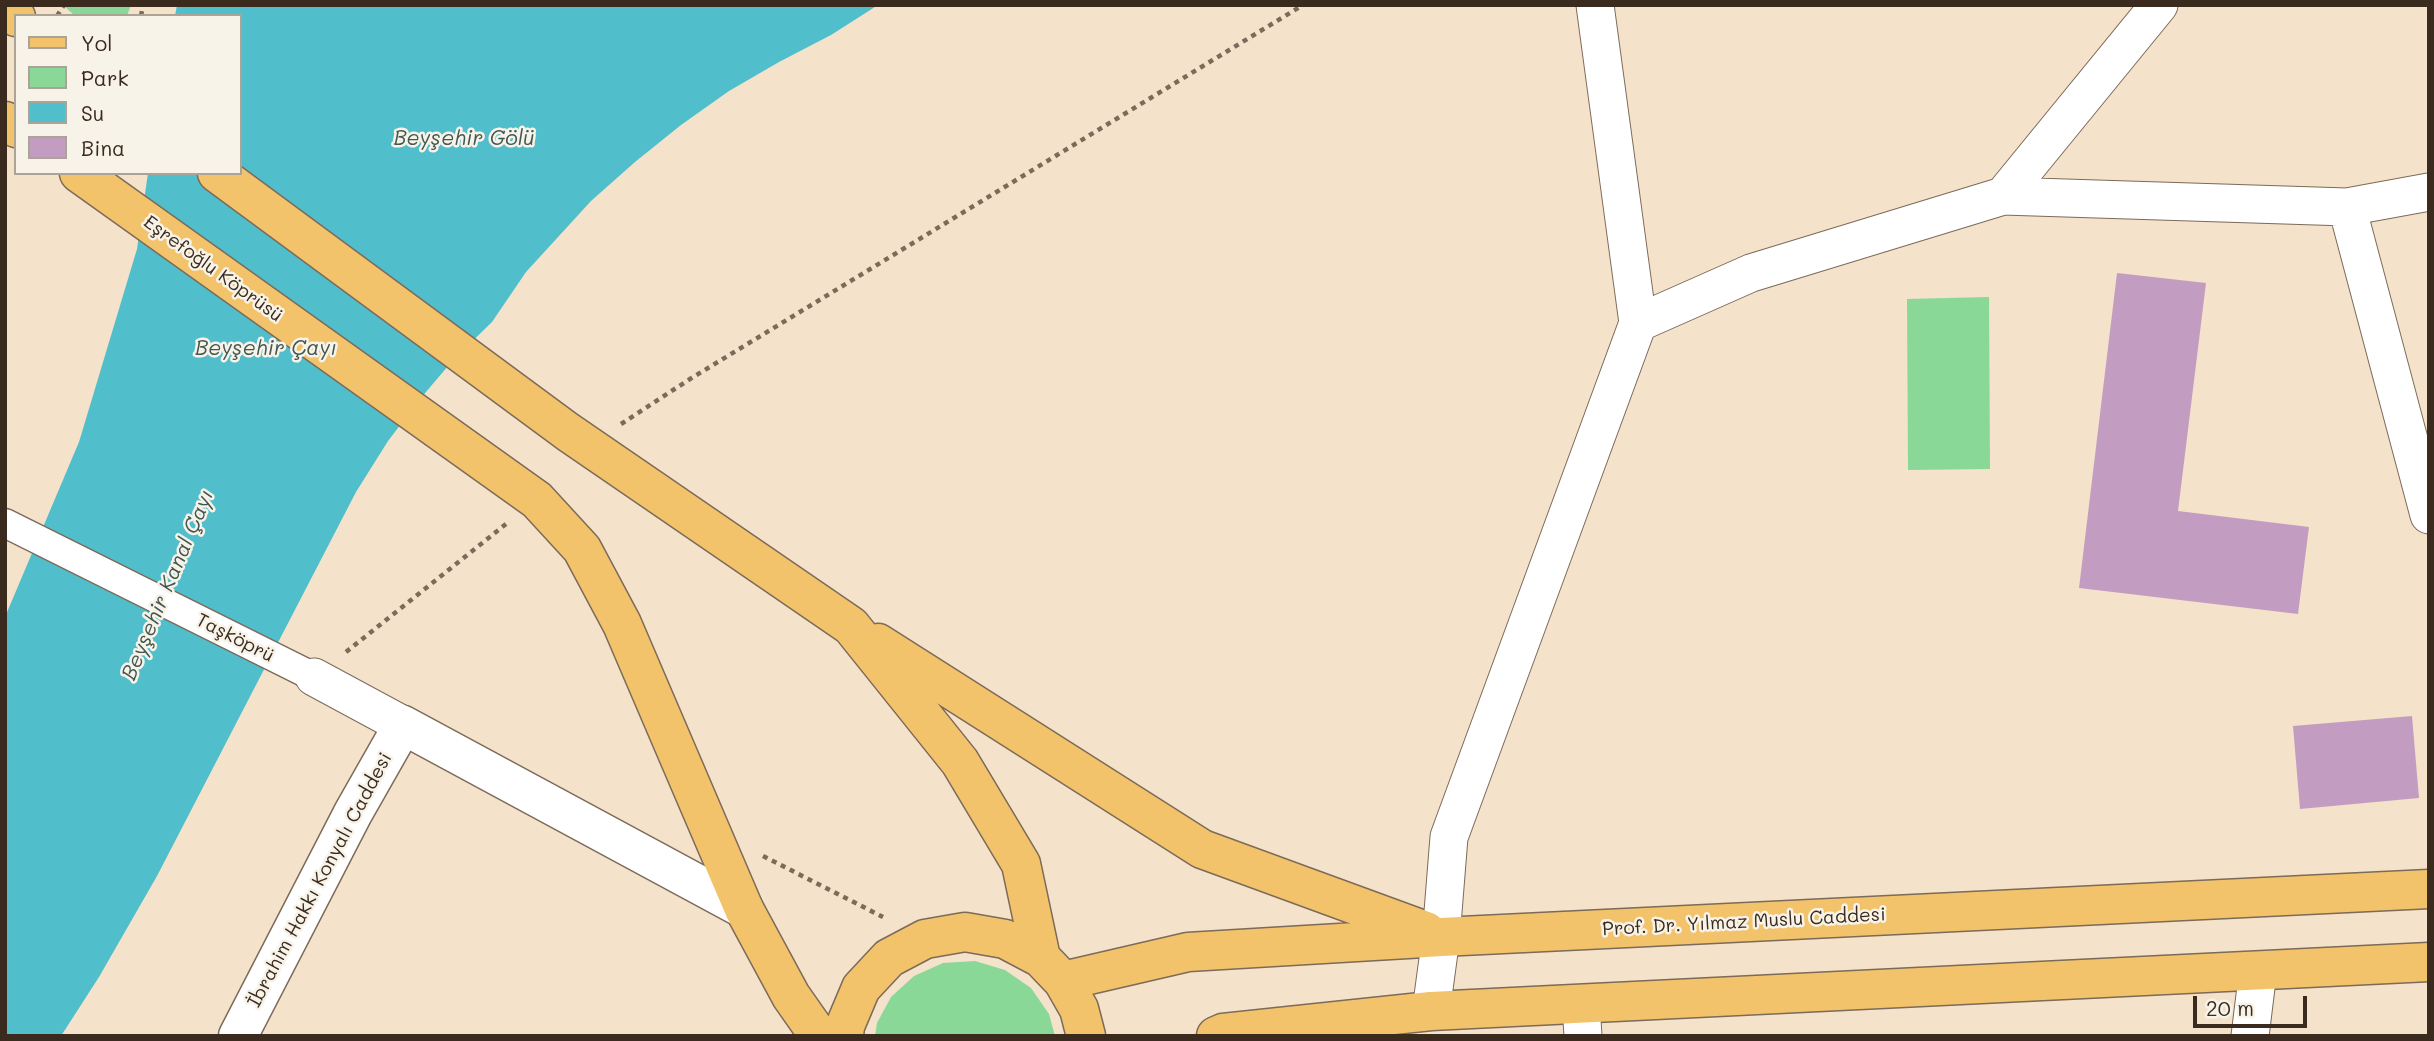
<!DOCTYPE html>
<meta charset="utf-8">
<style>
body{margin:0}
#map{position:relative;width:2434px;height:1041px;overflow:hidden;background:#f4e2ca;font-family:Mali,sans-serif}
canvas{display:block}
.frame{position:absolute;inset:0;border:7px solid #3b2a1e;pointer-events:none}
.legend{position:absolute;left:14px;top:14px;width:228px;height:161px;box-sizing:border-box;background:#f7f3e8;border:2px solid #aca397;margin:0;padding:9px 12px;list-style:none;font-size:21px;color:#3b2a1e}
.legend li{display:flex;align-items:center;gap:14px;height:35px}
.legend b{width:35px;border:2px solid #aca397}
.scale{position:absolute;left:2193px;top:996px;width:114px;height:32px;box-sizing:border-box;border:4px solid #3b2a1e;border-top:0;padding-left:9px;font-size:21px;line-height:24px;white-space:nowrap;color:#3b2a1e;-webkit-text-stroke:5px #f7f3e8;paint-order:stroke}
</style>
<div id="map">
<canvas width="2434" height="1041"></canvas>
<div class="frame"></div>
<ul class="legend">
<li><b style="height:9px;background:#f2c36a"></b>Yol</li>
<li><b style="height:19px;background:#8ad897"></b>Park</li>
<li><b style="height:19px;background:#51becb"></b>Su</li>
<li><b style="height:19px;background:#c39dc1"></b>Bina</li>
</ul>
<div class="scale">20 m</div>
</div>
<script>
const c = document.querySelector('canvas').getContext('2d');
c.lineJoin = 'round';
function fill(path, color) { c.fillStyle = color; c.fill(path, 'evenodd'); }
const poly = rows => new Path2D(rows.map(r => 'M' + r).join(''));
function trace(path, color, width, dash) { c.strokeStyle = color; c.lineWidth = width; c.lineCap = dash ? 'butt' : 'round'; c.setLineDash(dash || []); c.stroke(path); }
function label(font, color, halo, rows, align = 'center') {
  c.font = font + ' Mali,sans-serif'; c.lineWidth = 5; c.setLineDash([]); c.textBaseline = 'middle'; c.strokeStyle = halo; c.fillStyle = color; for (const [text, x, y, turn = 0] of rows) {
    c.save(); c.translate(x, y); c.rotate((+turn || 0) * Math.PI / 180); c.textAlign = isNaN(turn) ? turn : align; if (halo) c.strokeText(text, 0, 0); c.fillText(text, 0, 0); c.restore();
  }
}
fill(poly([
 [63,5,131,5,127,16,75,16],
 [1989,297,1990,469,1908,470,1907,299],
 [975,961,1005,970,1031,988,1049,1014,1055,1036,875,1036,877,1023,891,997,914,976,943,963]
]), '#8ad897');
fill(poly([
 [177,5,878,5,831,35,779,62,729,91,681,125,635,162,591,201,526,272,492,322,454,359,420,399,388,441,356,492,157,876,99,977,61,1036,5,1036,5,617,79,442,137,249,148,173,240,173,240,16,175,16]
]), '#51becb');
fill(poly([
 [2117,273,2206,283,2178,511,2309,527,2298,614,2079,588],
 [2412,716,2419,798,2300,809,2293,726]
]), '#c39dc1');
const pedestrian = poly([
 [5,523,314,677]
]);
const minor = poly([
 [2003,196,2159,5],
 [2347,207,2429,515],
 [1638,323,1751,273,2003,196,2347,207,2429,192],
 [314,677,403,725],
 [1581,1004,1583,1036],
 [1431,1011,1441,937,1449,837,1638,323,1595,5],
 [2250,1036,2258,971]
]);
const tertiary = poly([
 [238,1036,353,813,403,725,744,909]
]);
const primary = poly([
 [5,7,16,17],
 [5,121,16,128],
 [79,173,537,500,582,549,622,624,744,909,791,996,819,1036],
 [217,173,568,432,851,626,960,762,1021,864,1041,958],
 [878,643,1202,849,1426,931],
 [1063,981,1188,952,1441,937,2429,889],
 [844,1036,845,1026,861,988,889,958,925,939,965,932,1005,939,1041,958,1063,981,1079,1009,1086,1036],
 [1216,1036,1223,1033,1431,1011,2429,962]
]);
trace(pedestrian, '#7c6a5a', 31);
trace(minor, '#7c6a5a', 39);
trace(tertiary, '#7c6a5a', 41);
trace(primary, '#7c6a5a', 41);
trace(poly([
 [57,16,64,5],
 [141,16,143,5],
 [621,424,690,379,1303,5],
 [346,652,506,524],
 [763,856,883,917]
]), '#7c6a5a', 4.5, [5, 5]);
trace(pedestrian, '#fff', 28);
trace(minor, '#fff', 37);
trace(tertiary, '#fff', 38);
trace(primary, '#f2c36a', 38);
label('19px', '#3b2a1e', '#f7f3e8', [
 ["Eşrefoğlu Köprüsü",213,269,36],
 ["Taşköprü",235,638,27],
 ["İbrahim Hakkı Konyalı Caddesi",320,880,-62],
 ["Prof. Dr. Yılmaz Muslu Caddesi",1744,922,-3]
]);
label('italic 21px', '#425652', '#f7f3e8', [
 ["Beyşehir Gölü",464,139],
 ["Beyşehir Çayı",266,349],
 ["Beyşehir Kanal Çayı",168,585,-67]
]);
</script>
